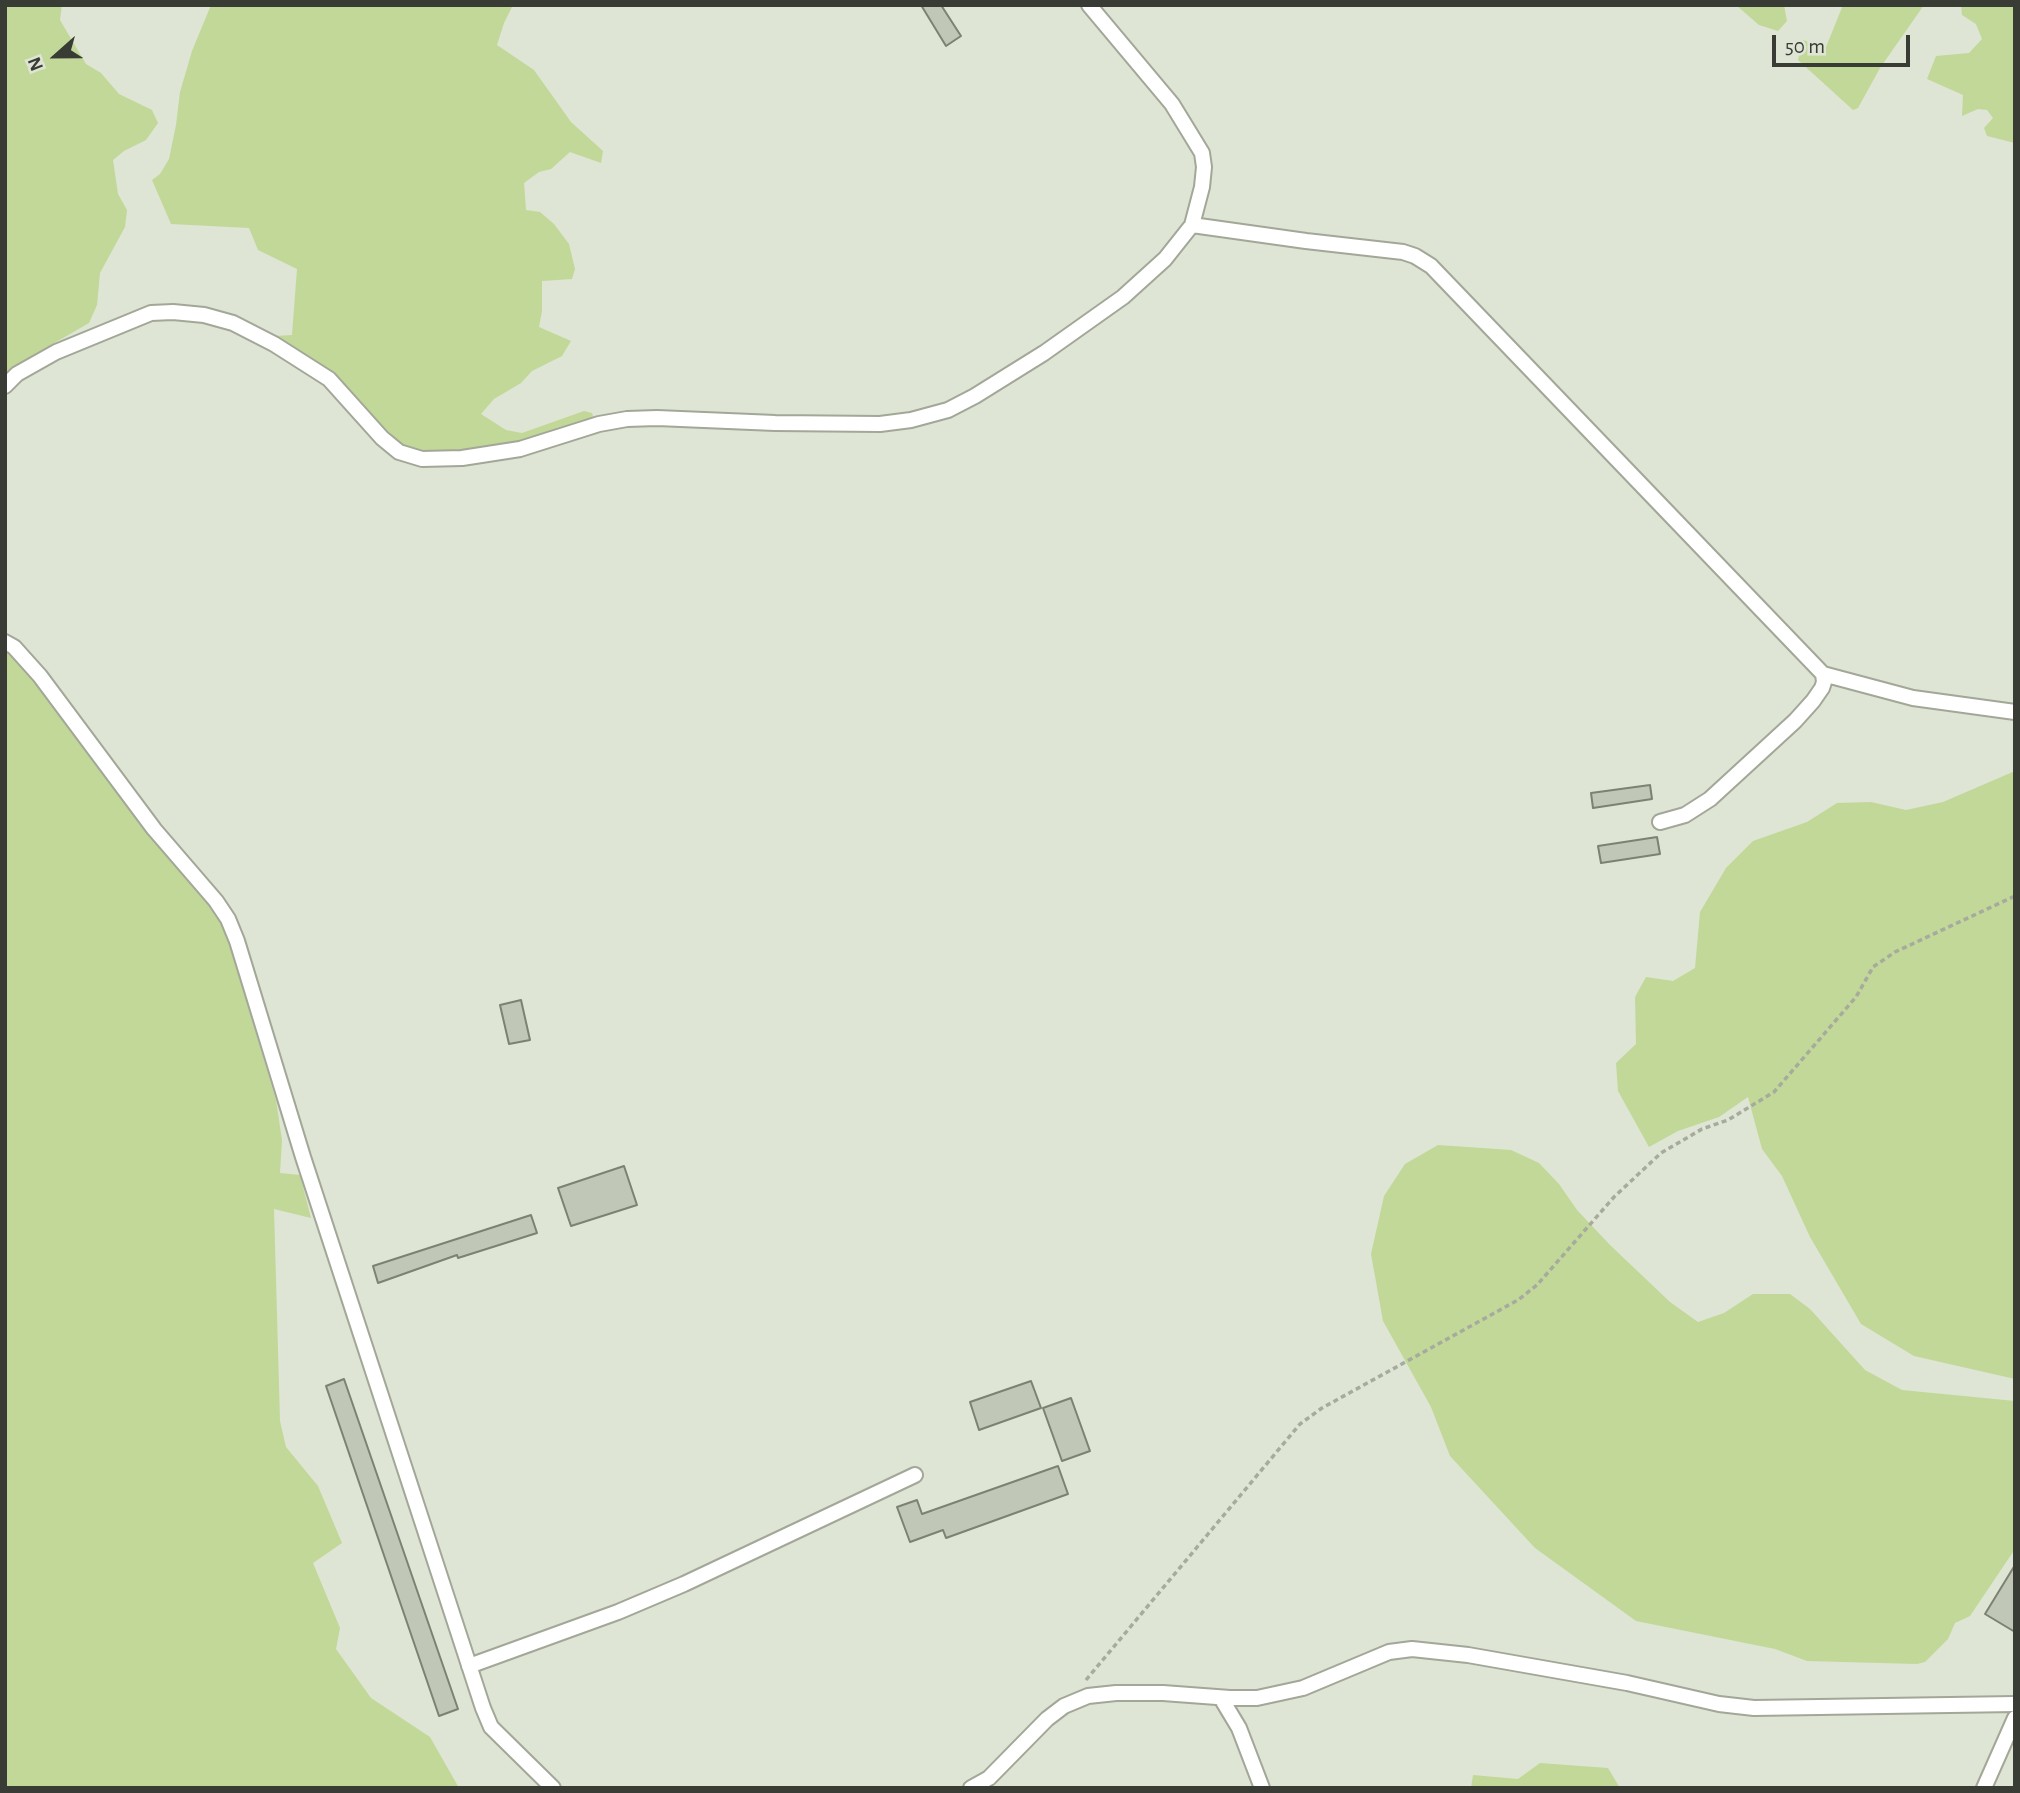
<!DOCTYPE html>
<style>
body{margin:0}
#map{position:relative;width:2020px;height:1793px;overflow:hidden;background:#dee5d4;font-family:"Alegreya Sans",sans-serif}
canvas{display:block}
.frame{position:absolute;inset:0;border:7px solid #393b35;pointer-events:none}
.north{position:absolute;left:21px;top:21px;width:70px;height:70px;-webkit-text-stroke:5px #dee5d4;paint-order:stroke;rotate:249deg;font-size:19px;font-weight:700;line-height:28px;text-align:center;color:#393b35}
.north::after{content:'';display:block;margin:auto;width:24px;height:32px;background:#393b35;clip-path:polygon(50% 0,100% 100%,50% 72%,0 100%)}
.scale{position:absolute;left:1772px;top:35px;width:138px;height:32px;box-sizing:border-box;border:4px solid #393b35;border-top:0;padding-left:9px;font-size:21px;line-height:24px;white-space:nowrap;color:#393b35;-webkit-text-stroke:5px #dee5d4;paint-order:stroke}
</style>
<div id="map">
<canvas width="2020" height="1793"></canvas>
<div class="frame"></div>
<div class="north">N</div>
<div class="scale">50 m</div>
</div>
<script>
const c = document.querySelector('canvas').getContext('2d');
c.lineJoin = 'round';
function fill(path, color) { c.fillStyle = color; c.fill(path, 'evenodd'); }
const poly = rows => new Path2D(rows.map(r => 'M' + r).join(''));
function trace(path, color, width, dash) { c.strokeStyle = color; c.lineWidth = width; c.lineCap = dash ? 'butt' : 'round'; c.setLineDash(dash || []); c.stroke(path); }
fill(poly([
 [5,5,62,5,60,20,86,64,101,73,119,94,152,110,158,123,146,140,124,151,113,160,118,194,127,210,125,227,100,273,97,305,89,323,11,368,5,374],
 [211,5,513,5,504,23,497,45,534,70,571,122,603,151,601,163,570,152,551,169,539,172,524,183,526,210,540,212,554,224,569,244,575,269,572,279,542,281,542,311,539,327,571,341,562,356,532,371,521,383,494,399,481,414,506,430,522,433,584,411,592,413,594,419,523,440,465,452,427,455,404,447,332,376,275,336,292,335,297,269,258,250,249,228,171,224,152,180,160,174,169,159,176,125,180,92,192,51],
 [1736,5,1784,5,1787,21,1778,31,1759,25],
 [1843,5,1924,5,1880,68,1858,108,1853,110,1798,60,1803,40,1826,47],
 [1961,5,2015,5,2015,143,1987,136,1984,128,1993,118,1987,110,1978,109,1962,116,1963,95,1927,79,1936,56,1969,53,1982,39,1976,24,1962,15],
 [5,648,42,691,183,874,212,906,226,934,276,1100,282,1140,280,1173,300,1175,311,1218,274,1209,280,1421,286,1447,318,1486,342,1543,313,1563,340,1628,336,1649,371,1698,430,1737,459,1788,5,1788],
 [2015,771,2015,1379,1914,1356,1861,1324,1810,1237,1782,1176,1762,1149,1748,1097,1719,1117,1678,1131,1649,1147,1618,1091,1616,1063,1636,1044,1635,997,1646,977,1673,981,1695,968,1700,912,1726,868,1753,841,1807,822,1837,803,1871,802,1906,810,1943,802],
 [1438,1145,1511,1150,1539,1163,1559,1184,1577,1210,1610,1245,1670,1302,1698,1322,1724,1313,1753,1294,1790,1294,1810,1309,1865,1370,1902,1390,2015,1401,2015,1549,1970,1616,1955,1623,1948,1639,1925,1662,1917,1664,1807,1661,1775,1649,1636,1621,1535,1548,1450,1456,1431,1407,1383,1321,1371,1254,1384,1196,1405,1164],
 [1540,1763,1608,1768,1620,1788,1471,1788,1473,1775,1518,1779]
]), '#c2d898');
const building = poly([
 [921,5,941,5,961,36,946,46,921,5],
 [1650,785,1652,799,1593,808,1591,793,1650,785],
 [1657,837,1660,854,1601,863,1598,846,1657,837],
 [521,1000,530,1040,509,1044,500,1005,521,1000],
 [624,1166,637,1205,571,1226,558,1188,624,1166],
 [531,1215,537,1233,458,1258,457,1255,378,1283,373,1266,531,1215],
 [344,1379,458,1709,439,1716,326,1386,344,1379],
 [1031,1381,1041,1408,979,1430,970,1402,1031,1381],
 [1071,1398,1090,1451,1062,1461,1043,1408,1071,1398],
 [1058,1466,1068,1494,946,1538,943,1530,910,1542,897,1507,917,1500,922,1514,1058,1466],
 [2015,1565,2015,1632,1985,1614,2015,1565]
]);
fill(building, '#c1c7b7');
trace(building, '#7c8172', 2);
const minor = poly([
 [1192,225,1306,241,1403,252,1415,256,1431,266,1823,674,1824,682,1822,688,1813,701,1795,721,1710,799,1685,815,1660,822],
 [5,386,17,374,56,352,151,313,173,312,204,315,233,323,274,344,329,379,382,438,399,452,422,459,462,458,520,449,599,424,627,419,657,418,775,423,880,424,911,420,948,410,975,396,1044,353,1123,297,1165,259,1192,225,1202,187,1204,167,1202,153,1172,104,1089,5],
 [5,642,14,647,40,676,154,829,216,901,228,919,237,941,303,1157,483,1708,491,1727,553,1788],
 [1823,674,1913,698,2015,712],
 [469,1666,618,1612,684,1584,915,1475],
 [1221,1698,1239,1728,1262,1788],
 [971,1788,989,1778,1047,1719,1064,1706,1088,1696,1116,1693,1163,1693,1230,1698,1257,1698,1303,1688,1389,1652,1412,1649,1468,1655,1627,1683,1719,1704,1754,1708,2015,1704],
 [1984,1788,2015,1718]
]);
trace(minor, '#a2a798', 18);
trace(poly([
 [1086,1680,1300,1424,1322,1408,1518,1300,1537,1285,1614,1197,1661,1153,1702,1129,1728,1120,1774,1092,1856,997,1873,967,1895,952,2015,896]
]), '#a6ab9e', 3.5, [5, 3.5]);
trace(minor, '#fff', 14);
</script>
